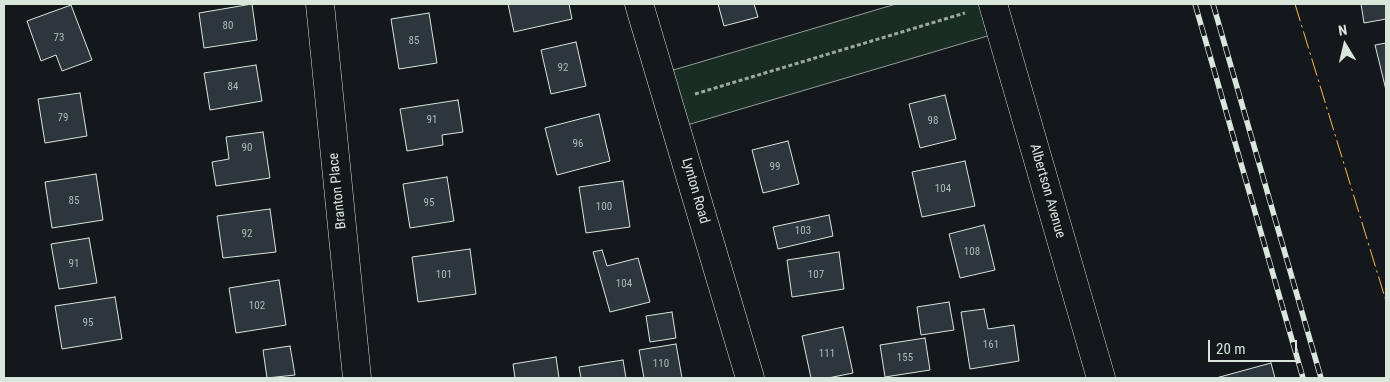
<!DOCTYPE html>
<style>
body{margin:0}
#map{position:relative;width:1390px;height:382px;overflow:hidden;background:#14181c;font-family:"Roboto Condensed",sans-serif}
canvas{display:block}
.frame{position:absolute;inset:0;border:5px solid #d8e6dc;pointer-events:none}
.north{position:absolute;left:1320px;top:20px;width:50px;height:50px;-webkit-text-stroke:4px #14181c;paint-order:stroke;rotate:351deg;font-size:14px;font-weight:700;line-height:20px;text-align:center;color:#d8e6dc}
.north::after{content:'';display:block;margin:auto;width:18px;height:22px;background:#d8e6dc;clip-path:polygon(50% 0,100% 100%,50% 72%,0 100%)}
.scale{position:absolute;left:1208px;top:340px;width:89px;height:22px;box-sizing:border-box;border:2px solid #d8e6dc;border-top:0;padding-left:6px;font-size:15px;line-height:18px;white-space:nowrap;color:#d8e6dc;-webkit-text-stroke:4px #14181c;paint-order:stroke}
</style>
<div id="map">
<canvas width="1390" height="382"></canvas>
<div class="frame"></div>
<div class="north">N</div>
<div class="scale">20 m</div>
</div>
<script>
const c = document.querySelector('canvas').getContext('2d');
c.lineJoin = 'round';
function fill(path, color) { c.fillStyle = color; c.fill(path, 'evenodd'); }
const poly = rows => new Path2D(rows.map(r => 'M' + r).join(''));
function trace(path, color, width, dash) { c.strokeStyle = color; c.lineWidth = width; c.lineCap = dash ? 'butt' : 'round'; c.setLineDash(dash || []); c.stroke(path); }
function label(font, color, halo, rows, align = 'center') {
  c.font = font + ' "Roboto Condensed",sans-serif'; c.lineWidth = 4; c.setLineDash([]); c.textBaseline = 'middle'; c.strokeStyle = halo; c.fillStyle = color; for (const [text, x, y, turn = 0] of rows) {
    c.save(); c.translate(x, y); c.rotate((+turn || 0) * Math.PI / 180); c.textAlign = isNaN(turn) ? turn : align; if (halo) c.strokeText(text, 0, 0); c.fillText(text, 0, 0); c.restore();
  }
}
const green = poly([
 [896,4,993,4,1001,32,677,128,660,74,896,4]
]);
fill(green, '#1a2d24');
trace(green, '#939e99', 1);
const building = poly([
 [252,4,257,40,204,48,199,13,252,4],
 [508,4,569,4,572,19,514,32,508,4],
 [718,4,754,4,758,17,724,26,718,4],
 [1361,4,1386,4,1386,19,1364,23,1361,4],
 [71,5,92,60,62,71,56,55,41,61,27,21,71,5],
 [429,13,437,63,399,69,391,19,429,13],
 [576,42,586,86,551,94,541,50,576,42],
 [1386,43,1386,90,1375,45,1386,43],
 [256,65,262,101,210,110,204,73,256,65],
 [80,93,87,136,45,143,38,99,80,93],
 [945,95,956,139,920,148,909,104,945,95],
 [458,100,463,132,442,135,443,145,407,151,400,109,458,100],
 [599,114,610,161,557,175,545,128,599,114],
 [263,132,270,178,216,186,212,162,229,159,226,137,263,132],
 [788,141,799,184,763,193,752,150,788,141],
 [965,161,975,206,922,217,912,172,965,161],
 [96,174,103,220,52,228,45,182,96,174],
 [447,177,454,221,410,228,403,184,447,177],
 [623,181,630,227,586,233,579,187,623,181],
 [270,209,276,252,223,258,217,216,270,209],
 [829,215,833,236,778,249,773,227,829,215],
 [984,225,995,270,960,278,949,234,984,225],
 [89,238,97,283,59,289,51,244,89,238],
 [470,249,476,294,418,302,412,257,470,249],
 [602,250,607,266,638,258,650,302,610,312,593,252,602,250],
 [839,252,844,289,792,297,787,260,839,252],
 [279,280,286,325,236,333,229,288,279,280],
 [115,297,122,339,62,349,55,306,115,297],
 [949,302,954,330,921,335,917,307,949,302],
 [984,309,988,329,1014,325,1019,361,970,369,961,312,984,309],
 [672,312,676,338,650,342,646,316,672,312],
 [843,327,853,373,828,378,811,378,802,336,843,327],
 [925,338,930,370,885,377,880,345,925,338],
 [676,344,682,378,644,378,639,350,676,344],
 [290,346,295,375,267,378,263,350,290,346],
 [556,357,559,378,515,378,513,364,556,357],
 [623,360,626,378,581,378,579,367,623,360],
 [1271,363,1275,378,1216,378,1271,363]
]);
fill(building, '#2c363c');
trace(building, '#d8e6dc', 1);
const minor = poly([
 [320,4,357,378],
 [639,4,750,378],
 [993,4,1101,378]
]);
trace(minor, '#d8e6dc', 29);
trace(poly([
 [695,94,965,13]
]), '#9da8a2', 3, [4, 2.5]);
trace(minor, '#14181c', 28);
const rail = poly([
 [1195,4,1303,378],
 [1213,4,1321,378]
]);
trace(rail, '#d8e6dc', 5.5);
trace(rail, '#14181c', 4, [11]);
trace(poly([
 [1295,4,1386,301]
]), '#ffb74d', 1, [18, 4, 2.5, 4]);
label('11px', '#adbab4', null, [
 ["80",228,26],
 ["73",59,38],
 ["85",414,41],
 ["92",563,68],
 ["84",233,87],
 ["79",63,118],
 ["91",432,120],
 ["98",933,121],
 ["96",578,144],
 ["90",247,148],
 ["99",775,167],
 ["104",943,189],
 ["85",74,201],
 ["95",429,203],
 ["100",604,207],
 ["103",803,231],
 ["92",247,234],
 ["108",972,252],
 ["91",74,264],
 ["101",444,275],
 ["107",816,275],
 ["104",624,284],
 ["102",257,306],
 ["95",88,323],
 ["161",991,345],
 ["111",827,354],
 ["155",905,358],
 ["110",661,364]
]);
label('14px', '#d8e6dc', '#14181c', [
 ["Branton Place",338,191,-96],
 ["Lynton Road",695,191,74],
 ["Albertson Avenue",1047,191,74]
]);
</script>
